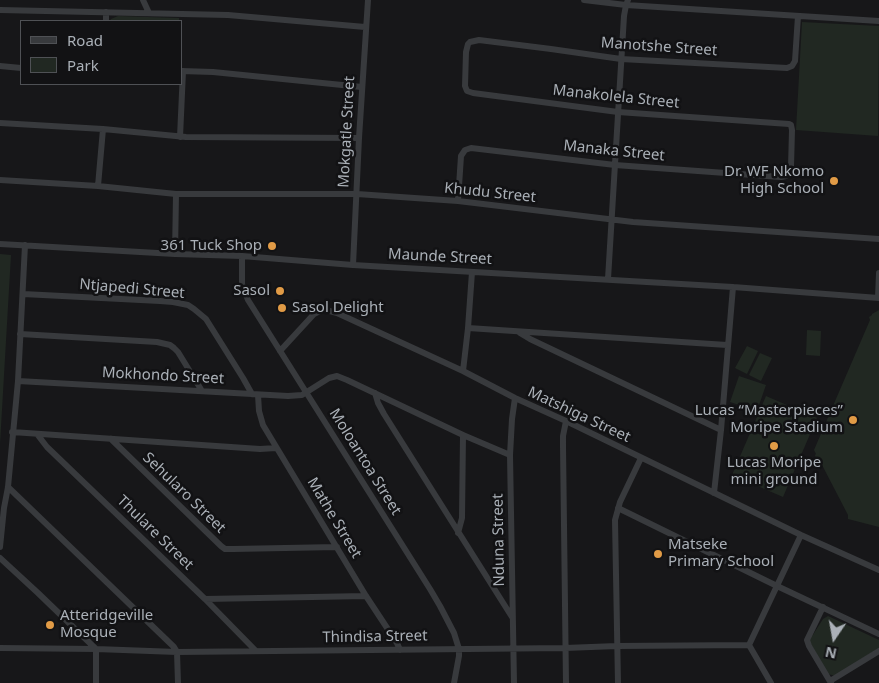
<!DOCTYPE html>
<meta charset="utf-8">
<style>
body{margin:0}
#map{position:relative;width:879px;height:683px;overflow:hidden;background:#171719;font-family:"Noto Sans",sans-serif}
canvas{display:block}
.legend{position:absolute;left:20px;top:20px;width:162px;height:65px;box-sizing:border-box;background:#121214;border:1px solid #4f5155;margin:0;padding:6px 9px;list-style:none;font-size:15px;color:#aab0b7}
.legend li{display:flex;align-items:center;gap:10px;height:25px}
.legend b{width:25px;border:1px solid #4f5155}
.north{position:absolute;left:809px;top:613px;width:50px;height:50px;-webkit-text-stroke:4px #121214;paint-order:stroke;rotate:192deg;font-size:14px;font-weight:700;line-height:20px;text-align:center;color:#aab0b7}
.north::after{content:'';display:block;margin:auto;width:18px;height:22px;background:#aab0b7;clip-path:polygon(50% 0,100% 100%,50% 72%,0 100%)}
</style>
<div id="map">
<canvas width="879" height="683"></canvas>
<ul class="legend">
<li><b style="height:6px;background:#383a3d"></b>Road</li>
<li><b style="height:14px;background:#212822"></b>Park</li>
</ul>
<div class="north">N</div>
</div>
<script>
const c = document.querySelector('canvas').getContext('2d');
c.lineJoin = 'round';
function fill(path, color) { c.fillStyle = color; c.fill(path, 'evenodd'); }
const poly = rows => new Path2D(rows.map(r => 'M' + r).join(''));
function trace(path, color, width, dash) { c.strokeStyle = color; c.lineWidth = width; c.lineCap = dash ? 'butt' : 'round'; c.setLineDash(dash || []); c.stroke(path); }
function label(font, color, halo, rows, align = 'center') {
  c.font = font + ' "Noto Sans",sans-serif'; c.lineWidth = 5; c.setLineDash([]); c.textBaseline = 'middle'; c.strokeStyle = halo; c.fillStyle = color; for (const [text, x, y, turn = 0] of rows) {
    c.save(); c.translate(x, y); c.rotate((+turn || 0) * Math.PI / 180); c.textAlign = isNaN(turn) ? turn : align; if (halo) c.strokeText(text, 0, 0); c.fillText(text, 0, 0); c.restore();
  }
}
fill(poly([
 [118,16,179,18,179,21,110,21,111,19],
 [802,22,879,26,878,136,796,130],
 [0,254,11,255,0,444],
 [879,310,879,527,848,519,848,515,821,463,820,463,816,459,815,455,816,454,814,450,870,320,869,317,872,315,872,314],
 [807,330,821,331,820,356,806,355],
 [747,346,758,351,747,374,735,368],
 [760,353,772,358,761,381,749,375],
 [739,376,766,385,757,411,730,402],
 [766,396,817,418,783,497,732,475],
 [828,616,879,640,879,648,835,676,828,674,809,641,823,619]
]), '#212822');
trace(poly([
 [143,0,149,13],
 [584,0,626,5,879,21],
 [0,10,228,15,365,27],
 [106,21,106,12],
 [0,66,21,68],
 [181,71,213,72,362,87],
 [0,123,103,129,186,137,359,138],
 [180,137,183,71],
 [0,180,98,186,176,194,357,194,458,201,633,222,879,239],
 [98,186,103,129],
 [458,201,461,156,465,150,471,148,615,165,781,177,786,176,790,172,791,167,792,130,791,125,789,124,618,112,473,93,467,91,465,86,466,52,468,44,470,42,479,40,551,49,621,59,787,68,792,66,795,61,798,16],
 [0,244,175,254,242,256,353,265,733,287,879,298],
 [175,254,176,194],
 [242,256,242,284,248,300,430,589,440,606,454,633,459,649,459,656,454,683],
 [353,265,359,138,368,0],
 [608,279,624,16,626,5,628,0],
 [23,294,160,301,173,302,188,305,194,309,206,319,243,378,252,394],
 [878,298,879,273],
 [468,328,727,345],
 [520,333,530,339,721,430],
 [20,334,157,342,170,345,174,348,178,352,202,391],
 [280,351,314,314,322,310,326,310,337,313,463,371,515,398,566,421,801,535,879,570],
 [463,371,468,328,472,272],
 [18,381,288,396,302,395,329,378,337,376,347,380,463,435,510,455],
 [375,393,378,403,384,414,512,617],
 [258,395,259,411,263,425,366,596,397,643,400,650],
 [12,432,260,449,276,448],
 [37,434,47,447,205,599,256,651],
 [111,439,221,546,225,549,233,549,337,547],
 [8,487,174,647,177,652,178,683],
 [714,493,721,430,733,287],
 [618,508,777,586,879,634],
 [458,533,462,518,463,435],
 [0,547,4,508,8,487,18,381,25,245],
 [0,558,38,593,96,649,96,683],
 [205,599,366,596],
 [823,607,807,640,809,646,831,683],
 [0,648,96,649,177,652,565,648,617,646,749,645],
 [830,681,879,651],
 [514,683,510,455,512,419,515,398],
 [566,683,563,446,563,436,566,421],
 [618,683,615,520,620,502,641,458],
 [771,683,749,645,801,535]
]), '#383a3d', 6);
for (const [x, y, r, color] of [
 [834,181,5,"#e19b46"],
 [272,246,5,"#e19b46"],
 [280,291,5,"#e19b46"],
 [282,308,5,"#e19b46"],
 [853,420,5,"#e19b46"],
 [774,446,5,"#e19b46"],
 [658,554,5,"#e19b46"],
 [50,625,5,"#e19b46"]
]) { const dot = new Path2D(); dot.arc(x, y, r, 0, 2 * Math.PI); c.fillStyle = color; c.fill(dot); trace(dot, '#121214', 2); }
label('15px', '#aab0b7', '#121214', [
 ["Manotshe Street",659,47,4],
 ["Manakolela Street",616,97,6],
 ["Mokgatle Street",347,132,-87],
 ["Manaka Street",614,151,6],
 ["Khudu Street",490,193,6],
 ["Maunde Street",440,257,3],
 ["Ntjapedi Street",132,289,5],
 ["Mokhondo Street",163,376,3],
 ["Matshiga Street",579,415,25],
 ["Moloantoa Street",365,462,58],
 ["Sehularo Street",184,493,44],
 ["Mathe Street",334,518,59],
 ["Thulare Street",155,533,44],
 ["Nduna Street",499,540,-91],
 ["Thindisa Street",375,637,-1]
]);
label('15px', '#aab0b7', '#121214', [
 ["Dr. WF Nkomo",824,172],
 ["High School",824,189],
 ["361 Tuck Shop",262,246],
 ["Sasol",270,291],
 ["Sasol Delight",292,308,"left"],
 ["Lucas “Masterpieces”",843,411],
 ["Moripe Stadium",843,428],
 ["Lucas Moripe",774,463,"center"],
 ["mini ground",774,480,"center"],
 ["Matseke",668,545,"left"],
 ["Primary School",668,562,"left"],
 ["Atteridgeville",60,616,"left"],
 ["Mosque",60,633,"left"]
], 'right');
</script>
